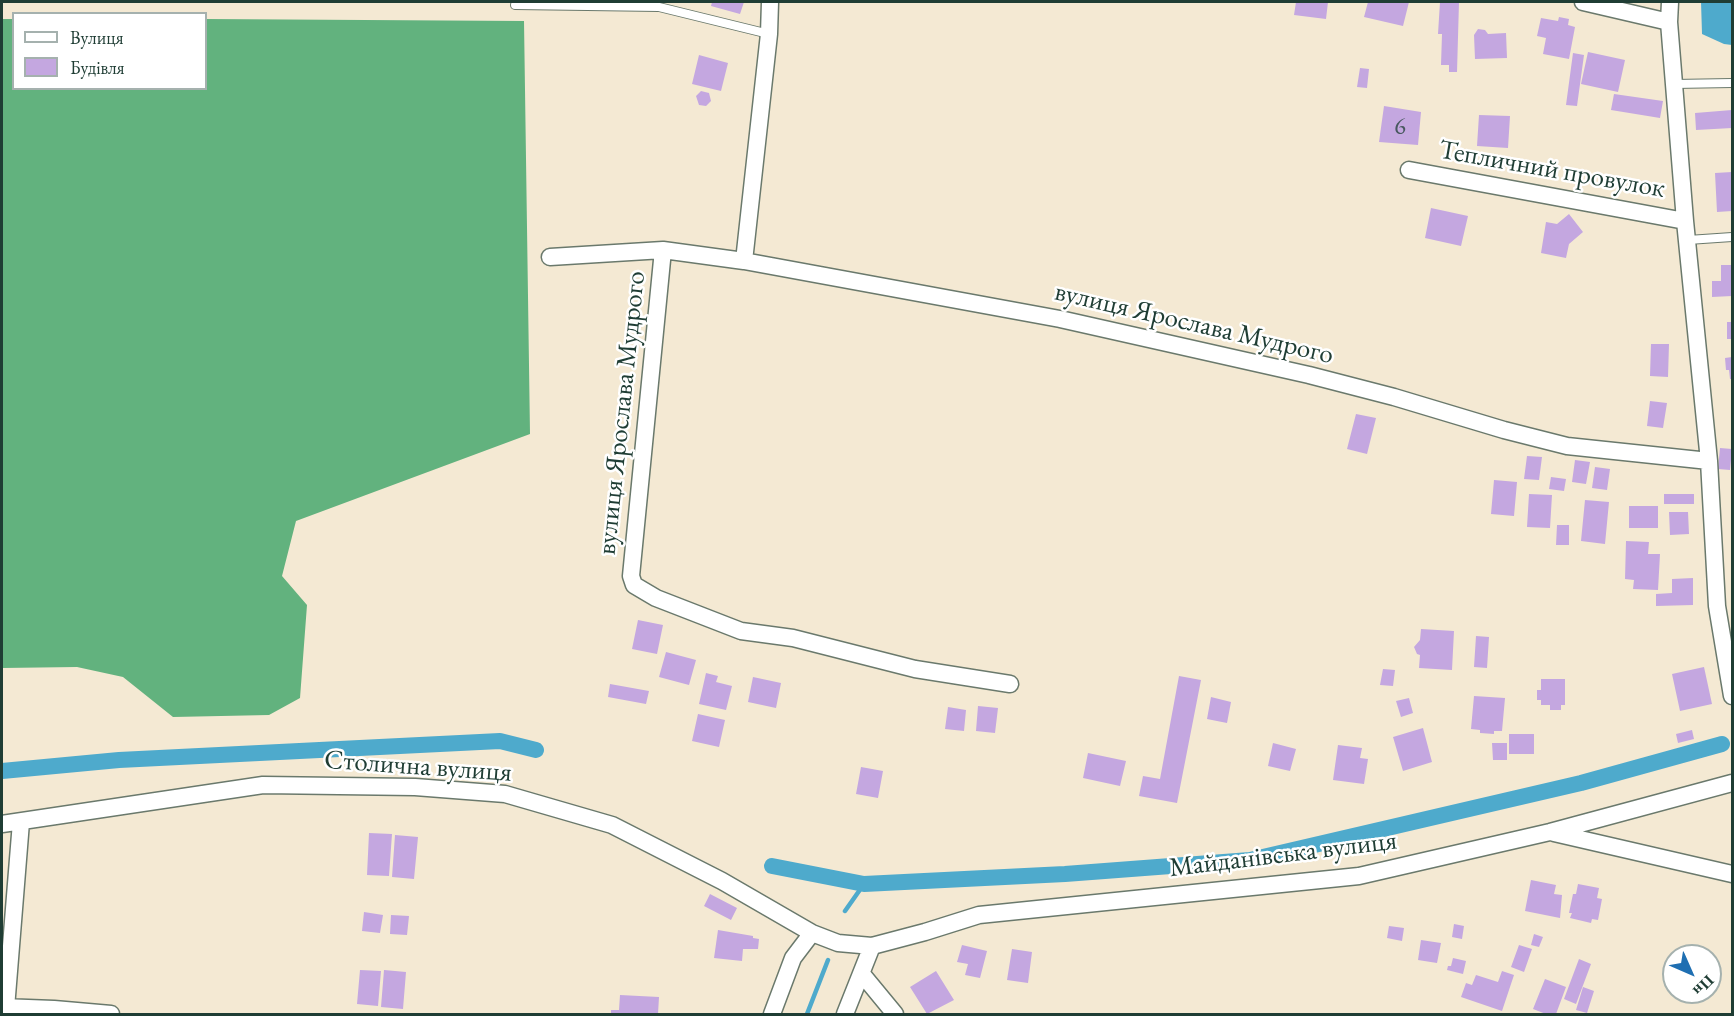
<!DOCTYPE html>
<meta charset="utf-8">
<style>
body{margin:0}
#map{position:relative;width:1734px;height:1016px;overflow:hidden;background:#f4e9d3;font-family:"EB Garamond",serif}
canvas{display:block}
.frame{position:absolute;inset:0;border:3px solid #1f3d34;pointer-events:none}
.legend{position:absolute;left:12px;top:12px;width:195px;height:78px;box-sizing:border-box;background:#fff;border:2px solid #a5b1ae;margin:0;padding:8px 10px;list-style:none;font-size:18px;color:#1f3d34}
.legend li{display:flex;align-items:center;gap:12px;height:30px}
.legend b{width:30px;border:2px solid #a5b1ae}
.north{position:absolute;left:1662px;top:944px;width:60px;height:60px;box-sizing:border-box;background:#fff;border:2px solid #a5b1ae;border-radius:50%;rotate:135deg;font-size:16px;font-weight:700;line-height:24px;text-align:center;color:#1f3d34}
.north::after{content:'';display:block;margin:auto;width:21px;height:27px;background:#1f6fb2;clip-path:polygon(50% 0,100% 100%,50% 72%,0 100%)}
</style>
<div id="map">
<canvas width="1734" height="1016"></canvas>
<div class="frame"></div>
<ul class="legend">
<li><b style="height:8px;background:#fff"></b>Вулиця</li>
<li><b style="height:16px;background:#c4a7e0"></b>Будівля</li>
</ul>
<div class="north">Пн</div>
</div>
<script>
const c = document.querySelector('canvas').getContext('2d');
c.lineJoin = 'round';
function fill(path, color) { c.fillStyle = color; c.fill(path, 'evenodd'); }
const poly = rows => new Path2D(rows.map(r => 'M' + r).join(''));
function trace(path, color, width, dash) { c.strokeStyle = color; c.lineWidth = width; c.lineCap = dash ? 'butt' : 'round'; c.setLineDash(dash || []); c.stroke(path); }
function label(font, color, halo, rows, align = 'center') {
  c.font = font + ' "EB Garamond",serif'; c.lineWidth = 5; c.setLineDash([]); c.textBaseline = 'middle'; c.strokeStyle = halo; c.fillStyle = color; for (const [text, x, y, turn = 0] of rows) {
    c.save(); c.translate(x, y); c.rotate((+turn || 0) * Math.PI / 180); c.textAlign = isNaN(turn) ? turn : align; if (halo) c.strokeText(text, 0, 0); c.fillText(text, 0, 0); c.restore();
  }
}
fill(poly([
 [2,19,13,19,14,88,206,88,206,19,524,21,530,434,296,521,282,576,307,605,300,698,269,715,173,717,123,677,77,667,2,668]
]), '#62b27e');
fill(poly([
 [1701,2,1732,2,1732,45,1724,44,1702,34]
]), '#4eaacc');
trace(poly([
 [845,911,864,884],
 [807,1014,828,960]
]), '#4eaacc', 4.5);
trace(poly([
 [2,771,119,760,500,741,536,750],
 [772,866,864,884,1065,874,1250,860,1581,783,1722,744]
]), '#4eaacc', 16);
fill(poly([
 [712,2,744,2,740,14,711,6],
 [1296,2,1328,2,1326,19,1294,15],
 [1368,2,1409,2,1403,26,1364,17],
 [1440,2,1459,2,1457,72,1449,72,1449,65,1441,65,1442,34,1438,34],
 [1559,17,1569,19,1568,25,1575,27,1569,59,1543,54,1546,38,1537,36,1541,18,1558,21],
 [1478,29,1485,30,1488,34,1506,33,1507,58,1475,59,1474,35],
 [1588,52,1625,60,1618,92,1581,84],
 [1573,53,1584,55,1577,106,1566,105],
 [699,55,728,63,721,91,692,84],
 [1360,68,1369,69,1367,88,1357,87],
 [701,91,709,93,711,101,706,106,699,105,696,96],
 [1614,94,1663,101,1660,118,1611,110],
 [1384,106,1421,112,1418,145,1379,142],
 [1732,110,1732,128,1696,130,1695,113],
 [1479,115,1510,116,1508,148,1477,146],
 [1732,172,1732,211,1717,212,1715,173],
 [1431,208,1468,216,1461,246,1425,238],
 [1569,214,1583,232,1569,244,1566,258,1541,253,1546,222,1557,224],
 [1721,265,1732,265,1732,296,1712,297,1712,281,1721,281],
 [1727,322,1732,322,1732,339,1727,339],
 [1651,344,1669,344,1668,377,1650,376],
 [1732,357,1732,379,1730,379,1729,370,1726,370,1725,358],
 [1650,401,1667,403,1663,428,1647,426],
 [1356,414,1376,418,1367,454,1347,449],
 [1720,448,1732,449,1730,470,1718,469],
 [1527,456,1542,457,1539,480,1524,479],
 [1575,460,1590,462,1586,484,1572,482],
 [1595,467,1610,469,1607,490,1592,488],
 [1551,477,1566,479,1564,491,1549,489],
 [1494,480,1517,482,1514,516,1491,514],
 [1529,494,1552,495,1550,528,1527,527],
 [1664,494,1694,494,1694,504,1664,504],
 [1585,500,1609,502,1605,544,1581,541],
 [1629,506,1658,506,1658,528,1629,528],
 [1669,512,1688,512,1689,534,1670,535],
 [1557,525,1569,525,1569,545,1556,545],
 [1626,541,1649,542,1648,554,1660,554,1658,590,1633,589,1634,580,1625,579],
 [1693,578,1693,605,1656,606,1656,594,1672,593,1672,579],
 [638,620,663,625,657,654,632,649],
 [1421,629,1454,631,1452,670,1419,668,1420,655,1417,654,1414,647,1420,640],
 [1476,636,1489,637,1487,668,1474,667],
 [666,652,696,660,689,685,659,677],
 [1704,667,1712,704,1680,711,1672,674],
 [1383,669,1395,670,1393,686,1380,685],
 [706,673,718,676,716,682,732,686,726,710,699,704],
 [1179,676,1201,680,1177,803,1139,796,1143,776,1160,779],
 [753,677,781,683,776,708,748,702],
 [1541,679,1565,679,1565,705,1561,705,1561,710,1550,710,1550,705,1541,705,1541,700,1537,700,1537,690,1541,690],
 [610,684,649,691,646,704,608,697],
 [1474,696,1505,698,1502,731,1494,731,1494,734,1480,733,1480,730,1471,729],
 [1211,697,1231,702,1227,723,1207,719],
 [1409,698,1413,713,1401,717,1396,701],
 [978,706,998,708,995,733,976,731],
 [948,707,966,710,964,731,945,729],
 [698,714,725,720,719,747,692,741],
 [1423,728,1432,762,1403,771,1393,737],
 [1692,730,1694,739,1678,743,1676,734],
 [1509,734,1534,734,1534,754,1509,754],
 [1273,743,1296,749,1290,771,1268,766],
 [1492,743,1507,743,1507,760,1493,760],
 [1338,745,1362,748,1360,758,1368,759,1364,784,1333,780],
 [1088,753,1126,761,1120,786,1083,778],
 [861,767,883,771,878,798,856,794],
 [369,833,392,834,389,876,367,875],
 [395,835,418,837,414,879,392,877],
 [1531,880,1556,885,1554,894,1562,895,1560,918,1525,911],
 [1578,884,1599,888,1597,898,1602,899,1598,920,1592,919,1591,923,1570,918,1572,913,1569,913,1573,894,1576,894],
 [710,894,737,908,731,920,704,906],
 [364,912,383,915,380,933,362,931],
 [391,915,409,916,407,935,390,934],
 [1454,924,1464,926,1462,939,1452,937],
 [1389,926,1404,928,1402,941,1387,938],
 [718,930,753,936,753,938,759,939,758,949,743,949,742,961,714,958],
 [1534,934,1543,937,1539,947,1531,945],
 [1421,940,1441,943,1437,963,1418,960],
 [962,945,987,951,980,978,965,975,968,964,957,962],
 [1519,945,1532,949,1524,972,1511,967],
 [1012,949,1032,952,1028,983,1007,980],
 [1453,958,1466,961,1463,974,1447,970,1448,966,1451,966],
 [1579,959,1591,964,1576,1004,1564,999],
 [360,970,381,971,378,1006,357,1004],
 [384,970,406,972,403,1009,381,1007],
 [936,971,954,1000,927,1014,910,987],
 [1502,971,1514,975,1502,1011,1461,997,1466,983,1472,985,1476,975,1498,982],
 [1545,979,1566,987,1556,1014,1546,1014,1533,1009],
 [1583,987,1594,991,1587,1013,1576,1010],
 [620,995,659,997,658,1014,611,1014,611,1010,619,1010]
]), '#c4a7e0');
const lane = poly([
 [515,5,659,7,769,34],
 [1674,84,1732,83],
 [1688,240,1732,237]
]);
const street = poly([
 [1583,2,1669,22],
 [1670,2,1669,22,1685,221,1709,461,1717,606,1732,696],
 [1409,170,1685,221],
 [663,250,631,576,634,585,656,598,741,631,793,638,915,669,1010,684],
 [550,257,663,250,744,261,1060,319,1309,375,1394,397,1504,430,1567,446,1709,461],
 [744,261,769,34,770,2],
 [2,824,263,785,415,787,505,794,612,825,722,881,812,933,838,943,872,946,925,932,979,915,1359,876,1550,832,1732,783],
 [1554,833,1732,874],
 [862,974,895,1014],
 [2,1007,54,1009,111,1014],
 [6,1008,21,822],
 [772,1014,793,958,812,933],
 [845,1014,872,946]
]);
trace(lane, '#6a796c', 10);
trace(street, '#6a796c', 19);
trace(lane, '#fff', 8);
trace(street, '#fff', 16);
label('24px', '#48585f', null, [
 ["6",1400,127]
]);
label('27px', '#1f3d34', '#fff', [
 ["Тепличний провулок",1552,170,10],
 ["вулиця Ярослава Мудрого",1194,324,13],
 ["вулиця Ярослава Мудрого",622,413,-84],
 ["Столична вулиця",418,767,4],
 ["Майданівська вулиця",1283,855,-7]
]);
</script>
